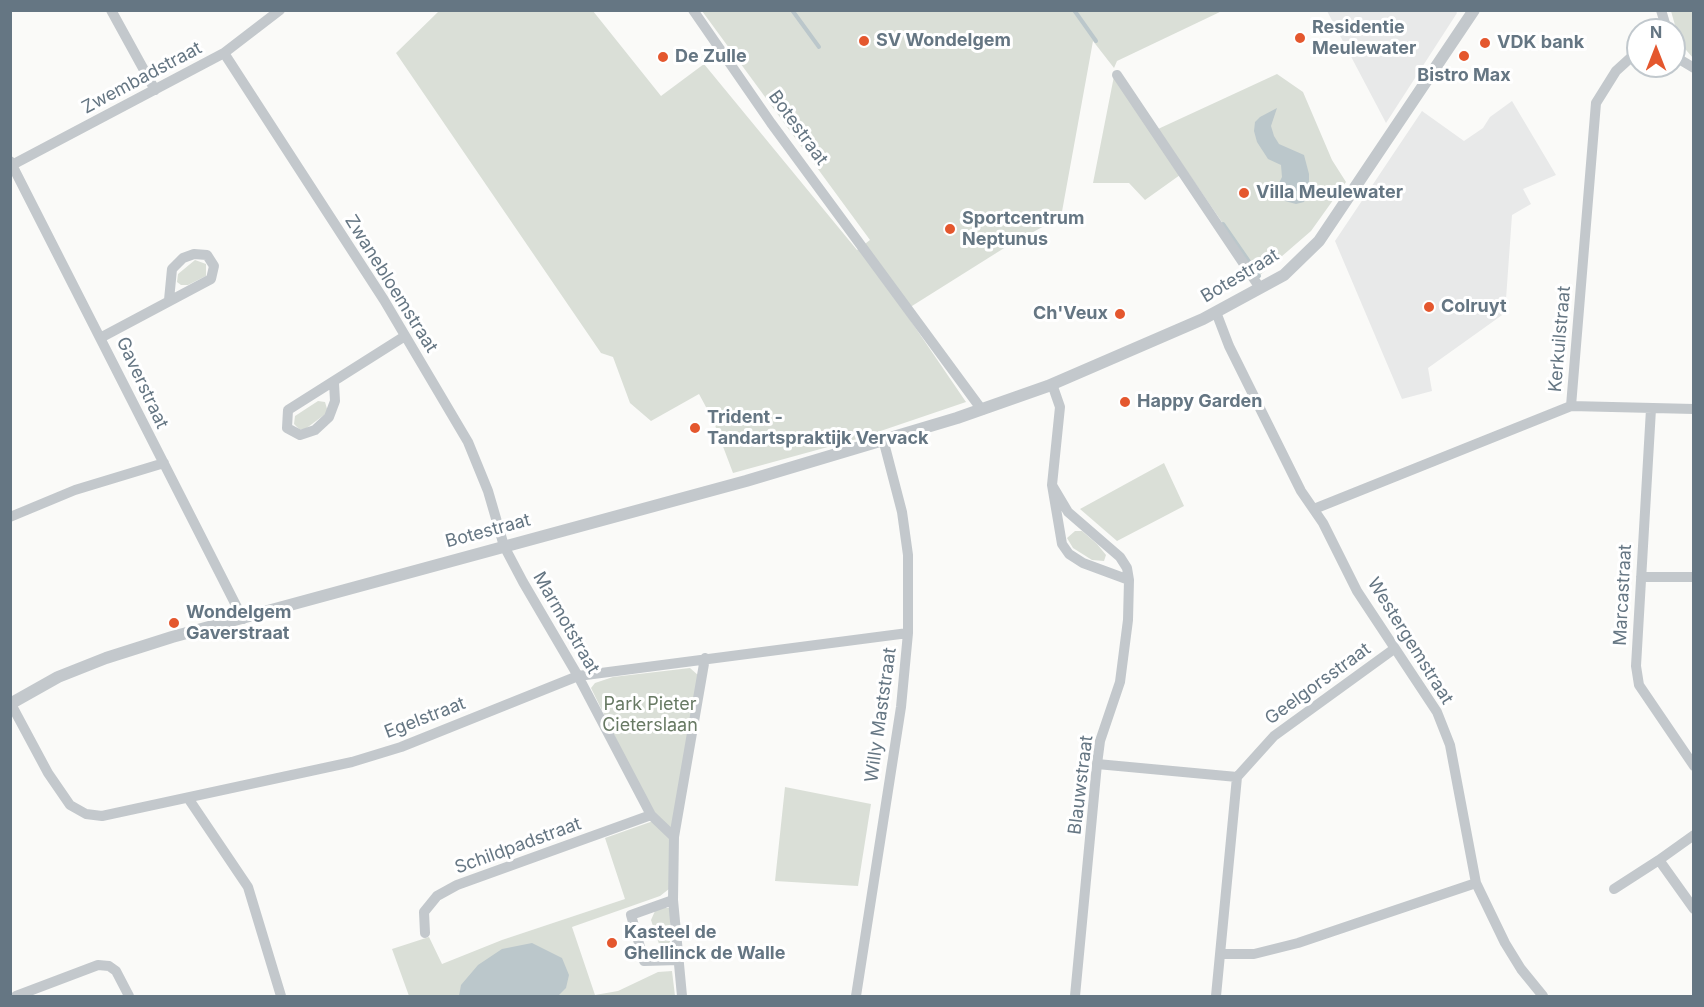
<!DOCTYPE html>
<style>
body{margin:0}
#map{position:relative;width:1704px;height:1007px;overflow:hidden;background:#fafaf8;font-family:Inter,sans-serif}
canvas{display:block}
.frame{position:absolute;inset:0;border:12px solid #657683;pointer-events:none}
.north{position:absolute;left:1626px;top:18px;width:60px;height:60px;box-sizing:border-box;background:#fff;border:2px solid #c1c8cd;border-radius:50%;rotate:0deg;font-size:16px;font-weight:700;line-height:24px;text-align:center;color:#657683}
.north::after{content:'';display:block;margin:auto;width:21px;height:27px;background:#e4572e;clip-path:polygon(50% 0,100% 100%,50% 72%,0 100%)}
</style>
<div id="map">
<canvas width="1704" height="1007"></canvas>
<div class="frame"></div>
<div class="north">N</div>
</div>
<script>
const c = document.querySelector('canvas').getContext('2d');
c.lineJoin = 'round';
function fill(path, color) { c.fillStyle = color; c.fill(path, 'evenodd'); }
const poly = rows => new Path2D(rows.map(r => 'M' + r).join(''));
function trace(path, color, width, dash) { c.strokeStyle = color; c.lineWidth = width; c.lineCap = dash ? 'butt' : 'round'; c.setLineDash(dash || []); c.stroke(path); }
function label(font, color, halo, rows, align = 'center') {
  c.font = font + ' Inter,sans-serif'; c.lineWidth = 6; c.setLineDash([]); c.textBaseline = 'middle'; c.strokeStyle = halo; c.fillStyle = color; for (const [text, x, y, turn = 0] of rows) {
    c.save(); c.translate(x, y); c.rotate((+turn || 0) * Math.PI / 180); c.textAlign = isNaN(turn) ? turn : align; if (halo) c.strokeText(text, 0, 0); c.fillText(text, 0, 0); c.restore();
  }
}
fill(poly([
 [1455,10,1457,13,1386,123,1327,11],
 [1512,101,1556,175,1523,189,1531,204,1512,215,1505,313,1428,368,1432,391,1402,399,1335,241,1422,111,1464,141,1483,128,1490,117]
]), '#e8e9e9');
fill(poly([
 [439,11,593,11,661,96,704,64,857,250,870,240,702,11,1222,11,1117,61,1114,68,1093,41,1061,217,1009,245,904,311,966,402,857,439,733,473,713,420,699,394,651,421,630,403,613,357,601,353,396,53],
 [1671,11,1693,11,1693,58,1680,43],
 [1277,74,1303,92,1332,160,1346,182,1311,231,1259,276,1158,129],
 [1114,76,1180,175,1145,200,1129,183,1093,183],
 [195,260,206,264,206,276,188,285,181,285,177,282,178,274],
 [318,401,325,402,328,412,304,430,299,429,294,424,295,416],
 [1164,463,1184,506,1163,517,1117,541,1080,509],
 [1075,531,1082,531,1097,544,1106,555,1104,561,1092,560,1073,548,1067,538],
 [690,668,699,676,669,889,660,896,572,927,595,995,618,991,658,972,672,971,675,996,409,996,392,949,429,937,442,964,502,940,625,899,605,838,656,820,591,688,595,683,613,677],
 [785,787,871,804,858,886,775,881],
 [661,908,670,908,670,953,661,950,651,920,655,911]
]), '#dadfd7');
fill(poly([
 [1277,108,1271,126,1274,136,1279,144,1304,155,1309,174,1309,190,1304,202,1296,204,1285,201,1281,196,1278,185,1282,177,1281,165,1268,159,1257,142,1254,131,1255,122,1260,117],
 [532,943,562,958,569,975,566,988,558,996,459,996,461,985,478,965,502,949]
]), '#bbc7cb');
trace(poly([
 [792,10,819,47],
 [1074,10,1096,41],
 [1223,224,1259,276]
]), '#bbc7cb', 4);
trace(poly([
 [111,10,155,90],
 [693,10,771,123,982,410],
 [1661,10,1667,30],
 [1674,50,1679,59,1694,68],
 [224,53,384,300,468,442,488,491,504,546,523,582,578,676,651,815,674,837],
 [1117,75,1260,288],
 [10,161,243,619],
 [12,165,224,53,280,10],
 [1216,312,1229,346,1301,491,1323,523,1357,591,1437,712,1450,745,1476,883,1505,943,1521,969,1543,996],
 [102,337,211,279,214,266,207,255,194,254,183,258,172,269,169,300],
 [334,383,335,401,329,417,315,430,300,435,287,428,288,410,405,336],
 [1052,384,1060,407,1052,485,1062,544,1069,554,1083,563,1129,580],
 [1571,406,1596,103,1616,71,1638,51],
 [1651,409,1636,666,1639,685,1694,766],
 [1052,485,1068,512,1120,557,1127,568,1129,580,1128,620,1120,682,1100,741,1097,764,1075,996],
 [1314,509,1571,406,1694,409],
 [10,517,75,490,164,463],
 [1641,577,1694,577],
 [11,704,48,773,70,805,86,814,102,816,352,762,401,747,578,676,908,633],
 [1097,764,1237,777],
 [1237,777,1274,736,1394,649],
 [188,798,248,887,281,996],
 [1694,835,1659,860,1694,909],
 [1614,889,1659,860],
 [673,900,631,915,644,961,679,960],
 [425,933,424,912,437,896,457,885,651,815],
 [1220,954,1254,954,1298,943,1476,883],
 [16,996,98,965,109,966,116,971,129,996],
 [682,996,673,900,674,837,705,658],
 [856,996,901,707,908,633,908,555,902,512,883,439],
 [1216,996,1237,777]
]), '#c3c8cc', 10);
trace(poly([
 [10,704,58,677,106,658,172,637,746,481,957,418,1048,386,1203,319,1284,275,1319,241,1474,10]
]), '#c3c8cc', 12);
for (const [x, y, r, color] of [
 [1300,38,6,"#e4572e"],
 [864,41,6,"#e4572e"],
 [1485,43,6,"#e4572e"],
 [1464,56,6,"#e4572e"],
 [663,57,6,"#e4572e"],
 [1244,193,6,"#e4572e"],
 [950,229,6,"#e4572e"],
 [1429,307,6,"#e4572e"],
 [1120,314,6,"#e4572e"],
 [1125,402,6,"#e4572e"],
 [695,428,6,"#e4572e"],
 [174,623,6,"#e4572e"],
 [612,943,6,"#e4572e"]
]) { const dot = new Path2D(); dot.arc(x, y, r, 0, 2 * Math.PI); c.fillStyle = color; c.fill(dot); trace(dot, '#fff', 2); }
label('bold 18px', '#657683', '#fff', [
 ["Residentie",1312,28],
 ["Meulewater",1312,49],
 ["SV Wondelgem",876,41],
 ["VDK bank",1497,43],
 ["De Zulle",675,57],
 ["Bistro Max",1464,76,"center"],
 ["Villa Meulewater",1256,193],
 ["Sportcentrum",962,219],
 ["Neptunus",962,240],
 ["Colruyt",1441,307],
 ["Ch'Veux",1108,314,"right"],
 ["Happy Garden",1137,402],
 ["Trident -",707,418],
 ["Tandartspraktijk Vervack",707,439],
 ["Wondelgem",186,613],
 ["Gaverstraat",186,634],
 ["Kasteel de",624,933],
 ["Ghellinck de Walle",624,954]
], 'left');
label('18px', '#657683', '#fff', [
 ["Zwembadstraat",142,78,-28],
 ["Botestraat",798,128,54],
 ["Botestraat",1240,276,-31],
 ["Zwanebloemstraat",391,284,58],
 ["Kerkuilstraat",1560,339,-85],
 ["Gaverstraat",142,383,65],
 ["Botestraat",488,531,-15],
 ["Marcastraat",1623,595,-87],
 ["Marmotstraat",566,623,60],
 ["Westergemstraat",1410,641,58],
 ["Geelgorsstraat",1318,684,-36],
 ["Willy Maststraat",881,715,-82],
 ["Egelstraat",425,718,-21],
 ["Blauwstraat",1081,785,-83],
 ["Schildpadstraat",518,846,-20]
]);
label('18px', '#687a64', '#fff', [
 ["Park Pieter",650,705],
 ["Cieterslaan",650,726]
]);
</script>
